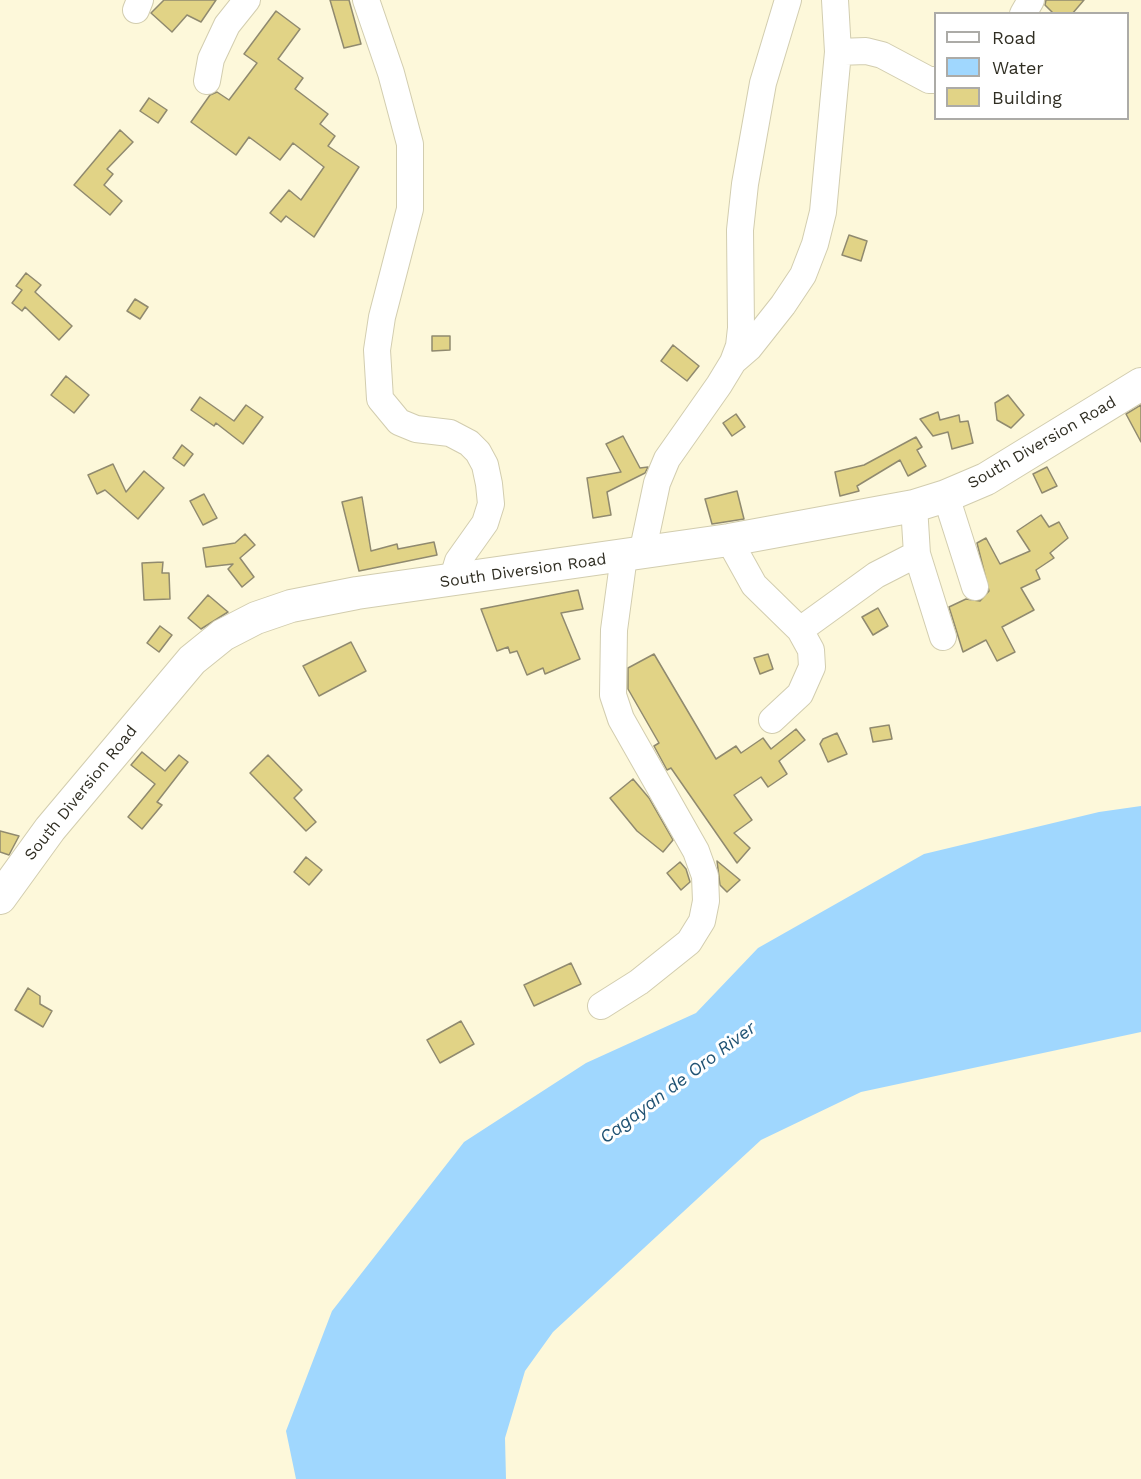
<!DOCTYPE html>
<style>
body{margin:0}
#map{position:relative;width:1141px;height:1479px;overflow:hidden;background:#fdf8da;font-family:"Work Sans",sans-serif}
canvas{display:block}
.legend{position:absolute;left:934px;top:12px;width:195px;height:108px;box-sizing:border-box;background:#fff;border:2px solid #acaba7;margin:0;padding:8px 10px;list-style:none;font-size:18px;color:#302e23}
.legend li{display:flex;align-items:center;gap:12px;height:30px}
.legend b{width:30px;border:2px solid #acaba7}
</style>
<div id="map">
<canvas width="1141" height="1479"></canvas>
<ul class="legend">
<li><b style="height:8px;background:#fff"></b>Road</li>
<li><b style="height:16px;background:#a0d7fe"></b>Water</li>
<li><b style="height:16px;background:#e1d386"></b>Building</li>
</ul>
</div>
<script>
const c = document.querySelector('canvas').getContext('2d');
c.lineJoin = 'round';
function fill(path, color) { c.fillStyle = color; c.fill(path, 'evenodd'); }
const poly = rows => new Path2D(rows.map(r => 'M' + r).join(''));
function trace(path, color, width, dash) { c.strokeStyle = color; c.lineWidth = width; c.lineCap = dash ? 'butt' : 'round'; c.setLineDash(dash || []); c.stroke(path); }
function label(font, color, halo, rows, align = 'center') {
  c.font = font + ' "Work Sans",sans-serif'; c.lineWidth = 6; c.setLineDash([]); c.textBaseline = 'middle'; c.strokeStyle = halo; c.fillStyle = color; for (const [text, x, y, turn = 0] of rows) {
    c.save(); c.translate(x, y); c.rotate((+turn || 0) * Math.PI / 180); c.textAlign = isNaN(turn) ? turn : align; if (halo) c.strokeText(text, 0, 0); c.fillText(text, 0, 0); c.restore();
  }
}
fill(poly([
 [1141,806,1141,1032,861,1092,761,1140,553,1332,525,1371,505,1438,506,1479,296,1479,286,1431,332,1311,464,1142,586,1063,696,1013,758,948,924,854,1099,812]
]), '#a0d7fe');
const building = poly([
 [164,0,216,0,201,22,187,15,172,32,151,13,164,0],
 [330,0,349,0,361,44,344,48,330,0],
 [1046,0,1084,0,1072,14,1054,14,1045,5,1046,0],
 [276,11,300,29,278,59,303,78,295,89,328,114,320,124,335,136,328,146,359,167,314,237,286,216,281,222,270,213,289,190,301,200,324,167,293,143,280,160,249,137,236,155,191,122,210,95,217,92,229,100,257,63,244,54,276,11],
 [149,98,167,110,158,123,140,111,149,98],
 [120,130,133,142,107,169,113,174,104,185,122,201,110,215,74,185,120,130],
 [849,235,867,241,861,261,842,255,849,235],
 [26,273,41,285,35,292,72,326,59,340,25,307,22,311,12,303,22,290,16,286,26,273],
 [135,299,148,307,140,319,127,311,135,299],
 [432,336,450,336,450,350,432,351,432,336],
 [673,345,699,366,687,381,661,361,673,345],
 [66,376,89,395,74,413,51,395,66,376],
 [1008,395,1024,415,1011,428,997,420,995,403,1008,395],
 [200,397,234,421,246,405,263,417,243,444,216,423,214,426,191,410,200,397],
 [1141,405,1141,442,1126,414,1141,405],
 [938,412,940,420,959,415,960,422,968,421,973,443,952,449,948,432,933,436,920,419,938,412],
 [736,414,745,427,732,436,723,423,736,414],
 [623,436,640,468,648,467,645,473,607,492,611,515,593,518,587,478,621,472,606,444,623,436],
 [916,437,922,447,917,450,926,466,908,476,900,460,857,486,859,491,840,496,835,472,864,465,916,437],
 [182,445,193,454,184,466,173,458,182,445],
 [113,464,126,492,144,471,164,488,138,519,105,490,97,494,88,475,113,464],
 [1047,467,1057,486,1042,493,1033,474,1047,467],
 [737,491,744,519,712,524,705,499,737,491],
 [204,494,217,518,203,525,190,501,204,494],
 [362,497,371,551,397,544,398,549,434,542,437,555,359,571,342,502,362,497],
 [1041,515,1049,527,1059,522,1068,538,1050,553,1054,558,1036,570,1040,579,1021,588,1034,610,1002,627,1015,652,997,661,986,640,963,652,949,607,966,599,980,601,989,591,977,543,986,538,1000,564,1030,551,1017,531,1041,515],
 [245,534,255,545,240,558,254,577,242,587,228,569,233,564,206,567,203,548,235,543,245,534],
 [163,562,162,573,169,573,170,599,144,600,142,563,163,562],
 [578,590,583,609,561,613,580,659,545,674,543,668,527,675,517,651,510,653,508,647,497,651,481,609,578,590],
 [208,595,228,612,201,629,188,618,208,595],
 [878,608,888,626,873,635,862,617,878,608],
 [160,626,172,635,159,652,147,643,160,626],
 [351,642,366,671,319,696,303,666,351,642],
 [654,654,716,759,736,746,741,753,763,738,771,749,796,729,805,740,779,761,787,774,768,787,761,777,734,795,752,820,734,833,750,848,737,863,671,768,667,770,654,746,659,743,628,689,628,668,654,654],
 [768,654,773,669,760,674,754,658,768,654],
 [889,725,892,739,873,742,870,728,889,725],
 [837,733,847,754,828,762,820,744,823,739,837,733],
 [142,752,165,771,179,755,188,762,157,802,162,805,142,829,128,817,155,784,131,765,142,752],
 [268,755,302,790,294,798,316,822,306,831,250,773,268,755],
 [633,779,649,798,673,840,663,852,637,831,610,798,633,779],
 [0,831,19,836,9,855,0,852,0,831],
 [306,857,322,870,309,885,294,872,306,857],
 [717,861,740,880,727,892,720,885,717,861],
 [680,862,686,869,690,882,681,890,667,873,680,862],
 [571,963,581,984,534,1006,524,985,571,963],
 [28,988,40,996,40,1004,52,1011,43,1027,15,1010,28,988],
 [461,1021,474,1044,440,1063,427,1040,461,1021]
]);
fill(building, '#e1d386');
trace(building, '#908a6f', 1.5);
const minor = poly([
 [366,0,391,73,410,144,410,209,382,317,377,350,380,399,399,422,416,429,450,433,469,443,478,452,485,465,489,484,491,504,485,523,458,561,452,581],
 [136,10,140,0],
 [1023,14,1031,0],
 [838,52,866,51,882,55,929,80,936,80],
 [207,81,211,59,227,25,247,0],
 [734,361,749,348,783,305,803,275,815,244,823,212,838,52,835,0],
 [946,496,975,587],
 [914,506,917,554,943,637],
 [729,540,754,585,800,630,811,650,812,667,800,694,772,720],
 [642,554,657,483,667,459,719,385,733,362,739,346,741,328,740,230,745,184,763,83,788,0],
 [800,630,876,575,917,554],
 [601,1006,639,982,689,942,702,921,706,901,705,876,696,851,621,719,613,695,614,630,624,556]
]);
const major = poly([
 [0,898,50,829,192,660,223,635,256,618,291,606,357,593,729,540,914,506,946,496,986,479,1141,384]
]);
trace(minor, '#d2cdaf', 28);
trace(major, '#d2cdaf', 34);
trace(minor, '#fff', 26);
trace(major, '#fff', 32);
label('16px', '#302e23', '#fff', [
 ["South Diversion Road",1042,443,-30],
 ["South Diversion Road",523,571,-8],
 ["South Diversion Road",81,793,-51]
]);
label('italic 18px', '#205374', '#fff', [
 ["Cagayan de Oro River",678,1083,-37]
]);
</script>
